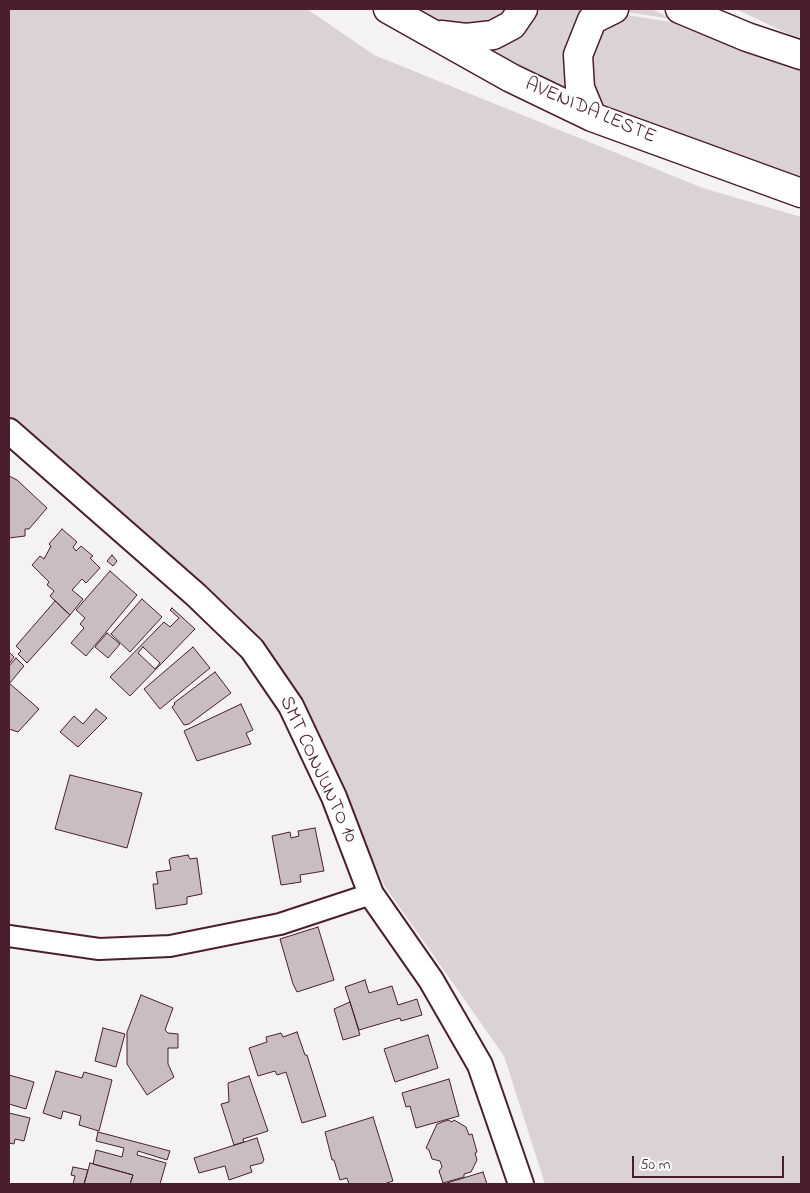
<!DOCTYPE html>
<style>
body{margin:0}
#map{position:relative;width:810px;height:1193px;overflow:hidden;background:#f4f2f2;font-family:"Indie Flower",sans-serif}
canvas{display:block}
.frame{position:absolute;inset:0;border:10px solid #4a1f2b;pointer-events:none}
.scale{position:absolute;left:632px;top:1156px;width:152px;height:22px;box-sizing:border-box;border:2px solid #4a1f2b;border-top:0;padding-left:6px;font-size:15px;line-height:18px;white-space:nowrap;color:#4a1f2b;-webkit-text-stroke:4px #fff;paint-order:stroke}
</style>
<div id="map">
<canvas width="810" height="1193"></canvas>
<div class="frame"></div>
<div class="scale">50 m</div>
</div>
<script>
const c = document.querySelector('canvas').getContext('2d');
c.lineJoin = 'round';
function fill(path, color) { c.fillStyle = color; c.fill(path, 'evenodd'); }
const poly = rows => new Path2D(rows.map(r => 'M' + r).join(''));
function trace(path, color, width, dash) { c.strokeStyle = color; c.lineWidth = width; c.lineCap = dash ? 'butt' : 'round'; c.setLineDash(dash || []); c.stroke(path); }
function label(font, color, halo, rows, align = 'center') {
  c.font = font + ' "Indie Flower",sans-serif'; c.lineWidth = 4; c.setLineDash([]); c.textBaseline = 'middle'; c.strokeStyle = halo; c.fillStyle = color; for (const [text, x, y, turn = 0] of rows) {
    c.save(); c.translate(x, y); c.rotate((+turn || 0) * Math.PI / 180); c.textAlign = isNaN(turn) ? turn : align; if (halo) c.strokeText(text, 0, 0); c.fillText(text, 0, 0); c.restore();
  }
}
fill(poly([
 [9,9,307,9,374,55,703,188,801,217,801,1184,545,1184,504,1056,384,885,303,704,9,423],
 [401,9,521,9,467,45],
 [522,9,652,9,672,19,627,12,592,22,580,103,473,48],
 [736,9,801,9,801,40],
 [627,15,677,23,801,61,801,178,614,114,573,88,594,24]
]), '#dbd2d5');
const building = poly([
 [9,476,17,480,47,508,29,529,25,529,25,536,9,538,9,476],
 [62,529,77,542,73,547,76,551,81,546,93,556,90,558,100,568,86,583,82,579,72,590,83,599,70,615,50,596,54,591,47,585,49,582,32,565,40,556,44,559,51,546,49,544,62,529],
 [112,555,117,561,113,566,107,561,112,555],
 [110,571,137,595,86,656,71,643,84,628,80,624,85,618,76,610,110,571],
 [142,599,162,617,130,652,111,634,142,599],
 [55,601,70,615,27,663,18,654,21,651,16,646,55,601],
 [172,608,195,629,130,696,110,677,164,622,170,627,179,618,170,610,172,608],
 [143,647,160,663,155,669,138,653,143,647],
 [107,633,120,644,108,658,95,647,107,633],
 [193,647,210,668,160,709,144,689,193,647],
 [9,652,14,657,9,664,9,652],
 [16,658,24,666,9,684,9,666,16,658],
 [215,672,231,693,189,724,184,725,172,707,175,704,174,703,215,672],
 [9,683,39,709,18,732,9,729,9,683],
 [241,704,253,730,246,733,251,744,197,761,184,731,241,704],
 [96,709,107,718,78,747,60,732,74,716,83,724,96,709],
 [70,775,142,793,127,848,55,829,70,775],
 [315,828,324,871,300,875,301,882,281,885,272,836,290,832,291,838,299,836,298,831,315,828],
 [188,855,190,859,197,858,202,894,187,897,187,904,156,909,153,884,158,884,156,872,171,870,169,860,171,858,188,855],
 [318,927,334,980,297,992,293,984,280,939,318,927],
 [365,980,369,993,392,986,398,1005,417,999,422,1015,401,1021,400,1018,359,1030,345,987,365,980],
 [141,995,173,1008,165,1030,168,1033,178,1034,178,1048,168,1048,168,1064,174,1077,147,1095,127,1064,127,1032,141,995],
 [350,1002,360,1035,343,1040,334,1009,350,1002],
 [103,1028,125,1034,116,1067,95,1061,103,1028],
 [297,1032,305,1055,307,1055,326,1116,302,1123,286,1072,277,1075,275,1071,258,1076,249,1048,267,1042,266,1037,281,1033,283,1037,297,1032],
 [428,1035,438,1068,395,1082,384,1049,428,1035],
 [56,1071,82,1078,84,1072,112,1080,99,1131,79,1125,81,1116,63,1111,61,1119,43,1113,56,1071],
 [9,1075,34,1082,26,1109,9,1104,9,1075],
 [249,1076,268,1131,243,1139,244,1142,234,1145,221,1104,229,1102,228,1083,249,1076],
 [449,1079,459,1116,416,1128,410,1106,406,1107,402,1093,449,1079],
 [9,1113,30,1118,24,1141,15,1139,14,1144,9,1143,9,1113],
 [373,1117,393,1181,384,1184,349,1184,347,1178,340,1180,334,1160,332,1160,325,1132,373,1117],
 [448,1120,452,1122,454,1120,466,1127,469,1135,472,1134,477,1152,475,1153,477,1160,471,1172,464,1174,464,1177,443,1183,439,1171,442,1167,440,1161,432,1159,429,1150,426,1148,437,1124,448,1120],
 [98,1132,170,1151,167,1160,138,1151,137,1155,166,1163,160,1184,130,1184,133,1175,93,1164,96,1150,122,1157,123,1152,124,1148,96,1141,98,1132],
 [257,1138,264,1160,262,1163,250,1166,252,1172,229,1180,225,1166,199,1173,194,1158,257,1138],
 [90,1163,133,1175,130,1184,84,1184,90,1163],
 [73,1167,88,1170,84,1184,73,1184,75,1176,71,1175,73,1167],
 [483,1172,487,1184,448,1184,447,1183,483,1172]
]);
fill(building, '#cabdc1');
trace(building, '#4a1f2b', 1);
const minor = poly([
 [9,936,99,949,170,946,280,924,371,894]
]);
const tertiary = poly([
 [9,431,196,595,252,649,291,706,334,797,371,894,431,980,480,1065,521,1184]
]);
const primary = poly([
 [388,9,511,78,592,117,801,193],
 [680,9,747,37,801,55],
 [441,35,466,38,493,35,512,25,523,9],
 [592,117,580,88,578,55,592,20,614,9]
]);
trace(minor, '#4a1f2b', 24);
trace(tertiary, '#4a1f2b', 28);
trace(primary, '#4a1f2b', 31);
trace(minor, '#fff', 20);
trace(tertiary, '#fff', 24);
trace(primary, '#fff', 28);
label('20px', '#4a1f2b', '#fff', [
 ["AVENIDA LESTE",590,112,23],
 ["SMT CONJUNTO 10",317,770,65]
]);
</script>
